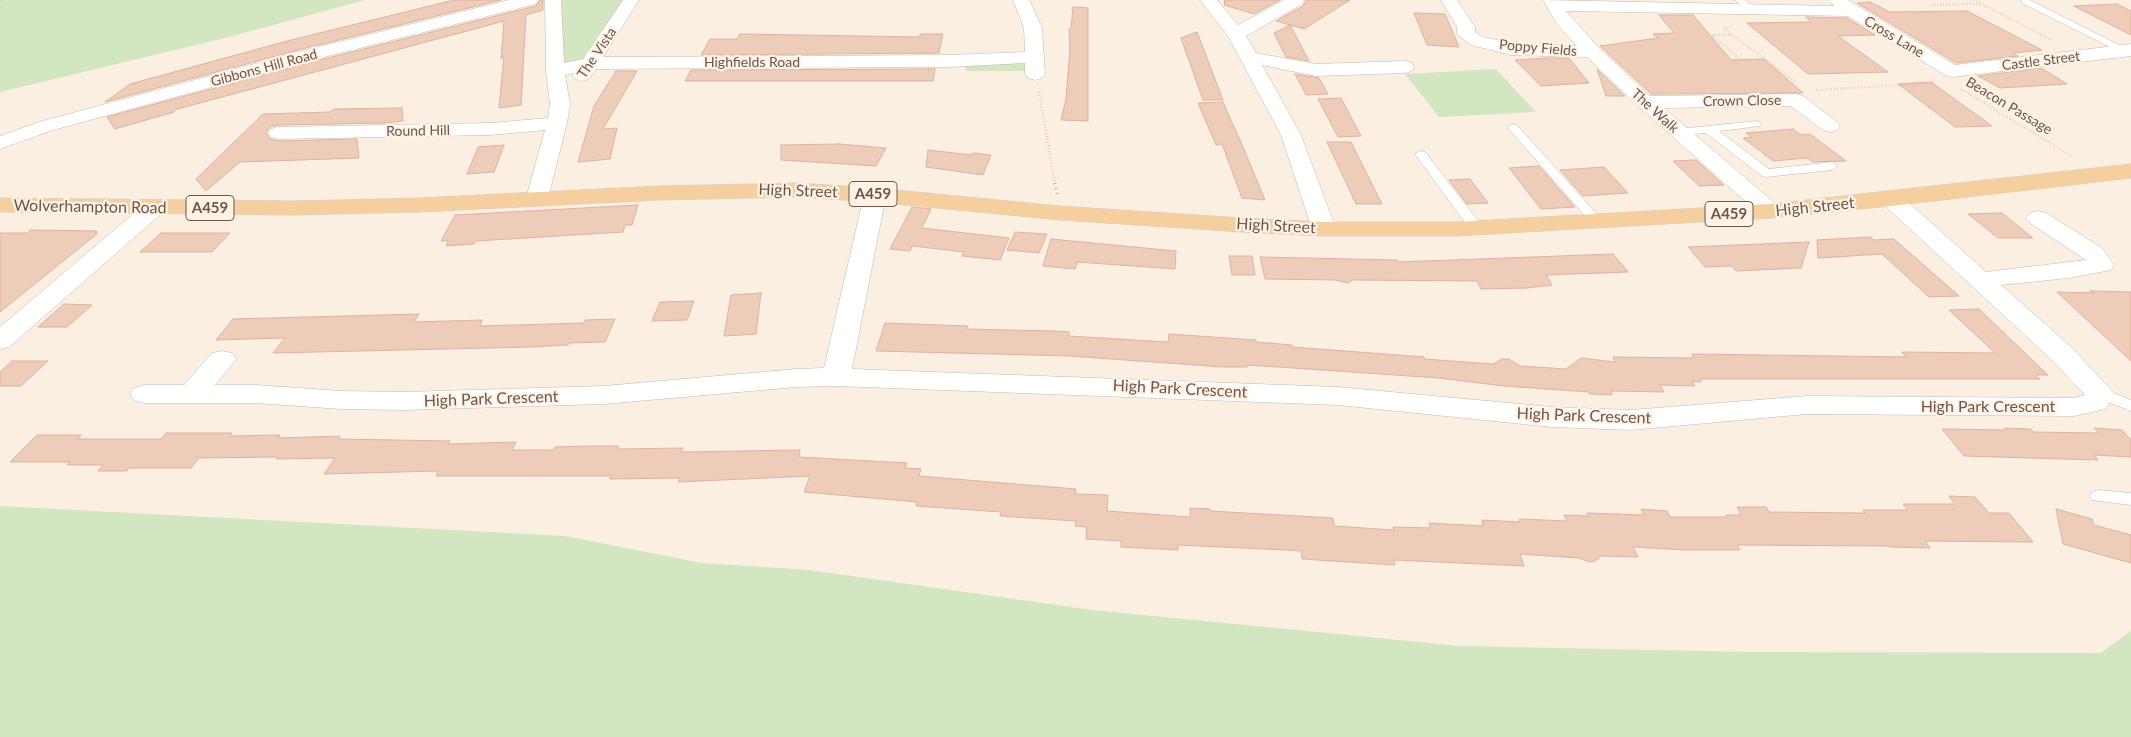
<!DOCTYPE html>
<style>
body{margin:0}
canvas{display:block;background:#faefe1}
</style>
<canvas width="2131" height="737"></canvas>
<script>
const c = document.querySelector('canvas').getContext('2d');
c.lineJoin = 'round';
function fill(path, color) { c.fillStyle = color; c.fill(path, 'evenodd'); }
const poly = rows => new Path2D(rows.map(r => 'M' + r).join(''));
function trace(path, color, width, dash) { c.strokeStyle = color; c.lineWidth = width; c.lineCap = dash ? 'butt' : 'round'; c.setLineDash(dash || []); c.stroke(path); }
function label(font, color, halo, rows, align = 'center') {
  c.font = font + ' Lato,sans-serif'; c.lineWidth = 4.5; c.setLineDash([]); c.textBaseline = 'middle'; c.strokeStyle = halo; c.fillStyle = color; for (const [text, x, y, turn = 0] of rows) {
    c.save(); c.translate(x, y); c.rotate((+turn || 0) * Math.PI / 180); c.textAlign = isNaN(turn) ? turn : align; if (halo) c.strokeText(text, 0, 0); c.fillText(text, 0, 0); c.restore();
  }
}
fill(poly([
 [0,0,365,0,229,37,0,92],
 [561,0,625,0,584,61,561,67],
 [1030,63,1030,71,966,71,965,64],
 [1496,69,1536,112,1439,117,1405,74],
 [0,506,565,536,702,563,809,570,1092,610,1460,646,1752,652,2101,653,2131,631,2131,737,0,737]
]), '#d2e6c1');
const building = poly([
 [454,0,501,0,302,49,105,102,130,84,291,40,454,0],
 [540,0,543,0,543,10,526,15,521,105,499,108,504,55,501,59,504,21,174,110,174,112,115,129,107,117,316,61,536,6,540,0],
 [1225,0,1280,0,1254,14,1224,5,1225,0],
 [1306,0,1350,0,1304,29,1276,21,1303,6,1306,0],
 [1870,2,1890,12,1967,11,2042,50,2013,53,2018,56,1956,63,1857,3,1870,2],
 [2117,4,2131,11,2131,35,2074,6,2117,4],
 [1073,7,1088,8,1088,121,1061,120,1066,99,1070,48,1069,29,1071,29,1073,7],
 [1414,13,1445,14,1459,47,1427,45,1414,13],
 [1659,15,1693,15,1731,60,1764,59,1803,93,1651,94,1600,46,1658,38,1653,34,1674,33,1659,15],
 [1806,17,1847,18,1875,35,1838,36,1888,72,1808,74,1747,23,1811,22,1806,17],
 [1290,25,1309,61,1286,57,1274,33,1290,25],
 [1197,32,1223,100,1203,100,1181,38,1197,32],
 [740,34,920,37,920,34,943,34,939,53,701,55,710,39,737,39,740,34],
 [1546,58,1569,58,1589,83,1541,86,1515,60,1546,58],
 [2041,68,2067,84,2000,88,1978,76,2041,68],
 [935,69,933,81,685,81,691,70,935,69],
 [1597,69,1625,96,1606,96,1597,69],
 [616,71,637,71,603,129,617,128,610,159,578,162,594,106,616,71],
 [1295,74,1319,78,1328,94,1306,95,1295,74],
 [1931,82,1992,126,1955,127,1898,84,1931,82],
 [1341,98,1361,136,1338,137,1318,99,1341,98],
 [1223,102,1243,147,1265,200,1242,198,1222,144,1216,145,1198,103,1223,102],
 [402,108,403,121,385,123,278,125,270,127,266,133,270,139,278,141,357,139,359,158,240,162,206,191,196,179,263,114,330,112,334,109,402,108],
 [1793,129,1801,135,1810,134,1846,161,1813,162,1807,158,1773,161,1743,138,1752,137,1746,133,1793,129],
 [1327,142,1351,142,1382,204,1356,204,1327,142],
 [839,144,886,148,876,166,781,160,781,145,839,144],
 [504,145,494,172,467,174,478,147,504,145],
 [928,150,972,155,973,153,991,155,983,175,926,167,928,150],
 [1696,160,1724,185,1699,186,1673,161,1696,160],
 [1539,166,1575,207,1541,209,1509,168,1539,166],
 [1604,167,1628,193,1583,196,1560,170,1604,167],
 [1470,179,1488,203,1467,204,1449,180,1470,179],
 [638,205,632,225,625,225,623,232,476,241,474,244,446,246,448,241,441,241,455,215,638,205],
 [912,207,931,209,922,228,1009,238,1000,260,962,256,964,252,912,246,910,251,890,249,912,207],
 [2002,213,2033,238,1998,238,1968,214,2002,213],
 [30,230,97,231,95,233,98,233,0,312,0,233,28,233,30,230],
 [1015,232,1047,234,1039,253,1007,250,1015,232],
 [161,233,230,233,212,252,140,252,161,233],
 [1870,237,1874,240,1894,239,1959,296,1929,297,1882,254,1818,258,1817,240,1870,237],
 [1051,239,1176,251,1175,269,1077,262,1075,269,1043,266,1051,239],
 [1809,242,1801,268,1736,271,1732,266,1705,267,1688,247,1809,242],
 [1613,254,1628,272,1546,275,1552,285,1527,288,1481,289,1477,281,1352,280,1348,283,1335,280,1265,279,1260,257,1397,260,1398,262,1613,254],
 [1229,256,1252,256,1255,275,1232,275,1229,256],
 [2090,291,2131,292,2131,361,2057,292,2093,293,2090,291],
 [761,293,756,334,724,336,731,295,761,293],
 [694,301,687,320,652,321,660,302,694,301],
 [64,304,92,305,67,327,38,327,64,304],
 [1979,309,2048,375,2036,375,2040,379,1700,379,1701,382,1692,381,1695,386,1660,385,1664,392,1611,391,1612,395,1590,394,1589,392,1504,386,1438,378,1293,368,1247,365,1247,367,1223,367,1069,356,876,351,885,323,968,326,967,329,1054,331,1069,332,1069,336,1168,342,1169,334,1256,340,1256,342,1292,345,1292,347,1424,357,1424,359,1493,364,1502,359,1509,359,1520,366,1566,369,1581,358,1615,362,1613,357,1694,358,1692,354,1906,357,1902,352,1995,353,1949,310,1979,309],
 [419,314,414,322,482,320,480,326,584,323,585,320,615,319,605,342,569,343,568,345,532,347,273,353,285,338,216,340,233,319,419,314],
 [12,361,48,361,21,386,0,386,0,372,12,361],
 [2005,428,2031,429,2033,432,2099,433,2094,428,2122,430,2131,440,2131,457,2094,455,2098,460,1964,456,1942,429,2007,430,2005,428],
 [166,433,232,433,229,436,280,435,278,438,340,436,338,439,450,441,448,444,516,442,512,450,554,450,555,447,591,446,619,446,617,449,683,448,681,452,800,450,799,457,907,463,905,468,921,469,919,476,1076,489,1075,494,1108,495,1107,511,1190,517,1190,508,1210,509,1210,511,1333,518,1334,526,1394,530,1393,527,1430,528,1429,523,1483,526,1482,520,1520,522,1519,519,1567,521,1564,515,1588,516,1587,513,1644,515,1641,509,1667,511,1670,517,1727,517,1726,515,1741,515,1737,507,1766,507,1769,512,1865,513,1863,510,1908,510,1903,504,1955,504,1949,496,1975,497,1989,513,2009,513,2033,542,1925,541,1930,548,1890,547,1888,546,1737,545,1740,550,1686,550,1633,547,1638,557,1602,556,1595,561,1589,562,1579,558,1520,554,1524,566,1394,560,1395,565,1302,559,1301,551,1287,550,1178,545,1178,550,1121,547,1121,541,1086,539,1087,527,1075,526,1076,521,1000,516,1001,512,916,506,917,502,804,492,810,476,678,482,680,478,610,479,611,476,436,476,438,471,324,474,335,458,276,459,278,457,199,458,191,468,129,468,127,471,98,471,103,465,67,465,70,462,10,462,37,435,81,435,78,439,161,439,166,433],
 [2056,509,2092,519,2094,525,2131,535,2131,563,2063,544,2056,509]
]);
fill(building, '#eeccba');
trace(building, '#dfb29c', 1);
const lane = poly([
 [1735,0,1745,0,1755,9,1753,11,1747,11,1735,0],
 [2021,0,2030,0,2131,51,2126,54,2122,53,2022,3,2021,0],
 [1756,121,1760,122,1762,124,1760,126,1719,131,1769,169,1832,162,1838,166,1832,170,1766,177,1762,176,1706,133,1679,135,1673,132,1679,129,1756,121],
 [1513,124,1517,125,1601,219,1603,222,1601,225,1593,225,1509,129,1507,127,1513,124],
 [1421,151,1425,152,1482,226,1483,229,1482,232,1472,232,1415,154,1421,151],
 [2100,388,2131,400,2131,411,2095,397,2092,393,2095,389,2100,388],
 [2098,490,2131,493,2131,505,2092,500,2090,496,2092,492,2098,490]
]);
const street = poly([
 [509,0,538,0,536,4,316,59,53,130,0,149,0,136,39,122,302,51,509,0],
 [545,0,561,0,564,63,583,59,623,0,639,0,603,57,949,55,1025,52,1024,28,1013,0,1029,0,1042,28,1045,74,1042,78,1035,80,1028,78,1025,74,1025,63,949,67,596,69,589,79,582,81,575,79,572,75,574,73,565,75,570,104,567,123,548,198,545,203,537,205,529,203,526,198,545,130,491,135,278,139,271,137,268,133,271,129,278,127,491,123,548,118,550,104,546,71,545,0],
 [1200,0,1217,0,1238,25,1284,0,1304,0,1302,4,1246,36,1256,53,1316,64,1405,61,1412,63,1414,67,1412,71,1405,73,1316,76,1262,65,1301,135,1336,229,1332,234,1324,236,1316,234,1312,229,1281,135,1228,36,1200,0],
 [1441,0,1457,0,1475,27,1475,32,1483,37,1511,43,1577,46,1557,24,1543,0,1834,6,1829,0,1848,0,1955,65,2131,44,2131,56,1952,77,1945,75,1848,16,1566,11,1599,48,1650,96,1796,94,1803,96,1837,122,1840,126,1837,130,1830,132,1823,130,1791,106,1664,108,1778,206,1781,211,1778,216,1770,218,1762,216,1638,106,1587,57,1511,55,1471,45,1457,34,1457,27,1441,0],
 [875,188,883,190,886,195,852,369,1338,387,1552,407,1631,410,1807,396,2074,398,2085,395,2052,360,1883,204,1880,199,1883,194,1891,192,1899,194,1986,272,2086,260,2030,223,2026,218,2030,213,2038,211,2046,213,2102,248,2114,265,2111,270,2069,278,2001,285,2072,348,2114,393,2106,409,2074,416,1807,414,1631,430,1552,427,1338,405,836,386,796,387,604,404,404,410,341,409,256,403,144,403,134,400,130,394,134,388,144,385,184,385,212,353,222,351,232,353,236,359,215,385,256,385,341,391,404,392,604,386,796,369,824,368,864,195,867,190,875,188],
 [154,201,162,203,165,208,162,213,9,347,0,349,0,327,146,203,154,201]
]);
const primary = poly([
 [2131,164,2131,178,1891,206,1770,218,1456,236,1324,236,1242,232,1060,220,875,202,797,197,659,200,420,212,294,215,0,212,0,198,294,201,420,198,659,186,797,183,875,188,1060,206,1242,218,1324,222,1456,222,1770,204,2131,164]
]);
trace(lane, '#c9b6a9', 1);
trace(street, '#c9b6a9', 1);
trace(primary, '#d7cfcc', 1);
trace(poly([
 [1974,0,2054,41],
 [0,1,3,0],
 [1931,5,1981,4],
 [1727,28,1724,28,1732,35],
 [1713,35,1732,35,1796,82],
 [1713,36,1742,61],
 [1961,89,2073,157],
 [1816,90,1934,83],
 [1039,92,1055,184]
]), '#d2af9e', 2.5, [0.5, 2.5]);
trace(poly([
 [1055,183,1057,194]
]), '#d2af9e', 3, [1, 4]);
fill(lane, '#fff');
fill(street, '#fff');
fill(primary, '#f5cf9d');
label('14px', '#6f554a', '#fef3e6', [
 ["Cross Lane",1894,37,31],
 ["Poppy Fields",1538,48,5],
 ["The Vista",597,53,-56],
 ["Castle Street",2041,61,-7],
 ["Highfields Road",752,62],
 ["Gibbons Hill Road",264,68,-15],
 ["Crown Close",1742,101,-1],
 ["Beacon Passage",2009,106,31],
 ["The Walk",1655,111,42],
 ["Round Hill",418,131,-1]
]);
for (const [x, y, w] of [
 [873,194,48],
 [210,208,48],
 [1729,214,48]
]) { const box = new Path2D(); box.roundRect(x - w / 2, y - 12.5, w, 25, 4); c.fillStyle = '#fef3e6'; c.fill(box); trace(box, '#6f554a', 1); }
label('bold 15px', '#6f554a', null, [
 ["A459",873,194],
 ["A459",210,208],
 ["A459",1729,214]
]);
label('16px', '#6f554a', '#fef3e6', [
 ["High Street",798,191,2],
 ["Wolverhampton Road",90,207,1],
 ["High Street",1815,207,-6],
 ["High Street",1276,226,3],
 ["High Park Crescent",1180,389,3],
 ["High Park Crescent",491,399,-2],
 ["High Park Crescent",1988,407],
 ["High Park Crescent",1584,416,2]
]);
</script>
